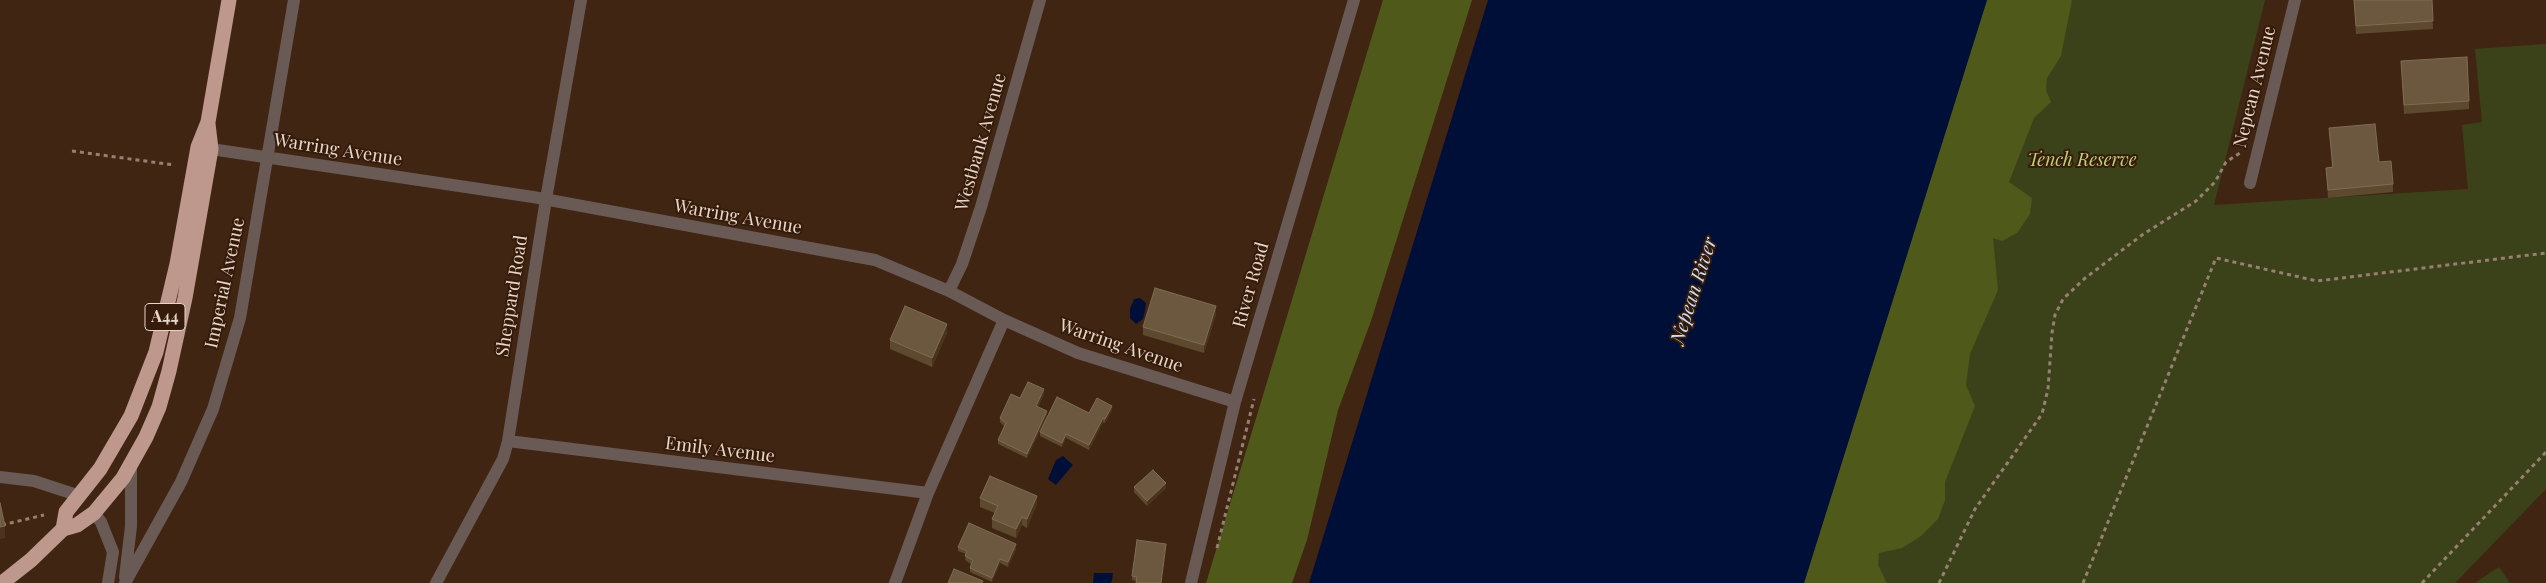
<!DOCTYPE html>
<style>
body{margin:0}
canvas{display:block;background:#402513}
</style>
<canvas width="2546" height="583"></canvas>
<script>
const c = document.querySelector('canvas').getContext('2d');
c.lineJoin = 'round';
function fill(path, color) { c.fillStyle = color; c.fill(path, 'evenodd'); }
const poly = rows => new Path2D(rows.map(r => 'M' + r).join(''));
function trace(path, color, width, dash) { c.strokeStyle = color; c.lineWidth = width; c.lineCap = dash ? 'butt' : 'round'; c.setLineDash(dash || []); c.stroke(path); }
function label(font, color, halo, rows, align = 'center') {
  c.font = font + ' "Playfair Display",serif'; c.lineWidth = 4; c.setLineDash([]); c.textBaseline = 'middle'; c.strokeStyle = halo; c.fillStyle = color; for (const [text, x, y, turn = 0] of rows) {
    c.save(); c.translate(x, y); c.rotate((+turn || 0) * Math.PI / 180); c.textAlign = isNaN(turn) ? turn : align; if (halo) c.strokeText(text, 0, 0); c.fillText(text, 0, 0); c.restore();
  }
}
fill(poly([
 [1987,0,2265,0,2214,205,2468,189,2462,125,2482,122,2475,49,2546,44,2546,489,2455,583,1804,583],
 [2499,567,2510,583,2475,583]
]), '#3b421a');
fill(poly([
 [1383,0,1472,0,1371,321,1338,410,1307,540,1292,583,1206,583],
 [1987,0,2072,0,2061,56,2047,78,2046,90,2051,102,2034,118,2009,182,2032,198,2030,214,2017,233,2002,241,1993,238,1998,290,1970,354,1966,385,1975,406,1945,482,1945,500,1938,519,1921,536,1902,548,1879,553,1878,565,1887,583,1804,583]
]), '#4f591a');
fill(poly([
 [1488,0,1987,0,1804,583,1309,583],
 [1140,298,1146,303,1145,311,1143,319,1136,324,1130,318,1130,309,1134,299],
 [1063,456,1073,465,1056,485,1048,479,1056,460],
 [1094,573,1113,573,1112,581,1110,583,1093,583]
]), '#000f38');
trace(poly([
 [72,151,174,165],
 [2,525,44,515],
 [1217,548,1254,399],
 [1939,583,1975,509,2042,414,2048,389,2052,333,2055,315,2063,299,2084,279,2142,235,2196,201,2215,182,2226,162,2243,151],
 [2083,583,2216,258,2317,281,2546,253],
 [2422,583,2546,452]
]), '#978072', 3, [4, 4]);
trace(poly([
 [211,149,533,197,875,260,949,291,1004,320,1078,353,1235,402],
 [2250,183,2295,0],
 [949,291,962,264,981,207,1040,0],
 [508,441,928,493],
 [0,477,34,481,80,496],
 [94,513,101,522,113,552,108,583],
 [125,577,131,526,131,465],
 [125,583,181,482,213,409,240,318,294,0],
 [436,583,503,459,508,441,546,199,581,0],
 [895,583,928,493,1004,320],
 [1191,583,1235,402,1354,0]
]), '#6a5a56', 12);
trace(poly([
 [63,529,66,512,100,469,131,416,156,352,177,264,198,147,208,122,229,0],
 [2,583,31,560,63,529,77,525,94,513,123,478,146,437,159,407,169,371,185,298,211,149,208,124]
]), '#bf988d', 15);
fill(poly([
 [2354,0,2432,0,2433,29,2356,34],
 [2401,61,2469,101,2469,109,2404,114],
 [2329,128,2379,162,2393,184,2393,192,2328,198,2326,168,2332,167],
 [1216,314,1204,353,1143,335,1143,327],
 [947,333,932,367,890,349,890,340],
 [1044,394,1038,407,1047,416,1027,458,998,444,998,440,1004,426,1000,422,1000,418,1020,398],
 [1112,410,1105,423,1103,422,1089,450,1066,438,1062,447,1040,436,1040,432,1089,413],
 [1134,487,1166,488,1147,506,1134,492],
 [980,498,1037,504,1027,528,1022,525,1016,538,992,528,992,519,995,513,980,507],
 [958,547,1016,549,1008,567,1000,563,992,582,970,572,970,568,971,564,965,560,966,554,958,551],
 [1166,548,1136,581,1132,580,1132,576]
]), '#5c492e');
fill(poly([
 [1216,306,1216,314,1204,353,1204,345],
 [947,324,947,333,932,367,932,358],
 [1044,389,1044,394,1036,410,1036,406],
 [1112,406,1112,410,1105,423,1105,419],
 [1047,411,1047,416,1027,458,1027,454],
 [1103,418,1103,422,1089,450,1089,445],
 [1066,434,1066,438,1062,447,1062,443],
 [1166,483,1166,488,1147,506,1147,501],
 [1037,496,1037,504,1027,528,1027,519],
 [1022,517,1022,525,1016,538,1016,529],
 [5,526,5,538,0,539,0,527],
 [1016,544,1016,549,1008,567,1008,562],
 [1000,559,1000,563,992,582,992,578]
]), '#4a341c');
const building = poly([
 [2354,0,2432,0,2433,21,2356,26,2354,0],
 [2467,57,2469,101,2404,105,2401,61,2467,57],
 [2375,124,2379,162,2391,161,2393,184,2328,190,2326,168,2333,167,2329,128,2375,124],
 [1155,288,1216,306,1204,345,1143,327,1155,288],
 [905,306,947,324,932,358,890,340,905,306],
 [1028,382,1044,389,1036,406,1047,411,1027,454,998,440,1006,423,1000,418,1011,394,1020,398,1028,382],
 [1057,397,1089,413,1097,398,1112,406,1105,419,1103,418,1089,445,1066,434,1062,443,1040,432,1057,397],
 [1153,470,1166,483,1147,501,1134,487,1153,470],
 [990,476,1037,496,1027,519,1022,517,1016,529,992,519,998,506,980,498,990,476],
 [0,503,5,526,0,527,0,503],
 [969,523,1016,544,1008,562,1000,559,992,578,970,568,973,560,965,556,967,551,958,547,969,523],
 [1137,540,1166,544,1161,583,1136,583,1137,577,1132,576,1137,540],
 [954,569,983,581,982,583,948,583,954,569]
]);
fill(building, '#6b583f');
trace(building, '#7e6c55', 1);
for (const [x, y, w] of [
 [165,317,40]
]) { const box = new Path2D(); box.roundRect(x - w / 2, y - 13.5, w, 27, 4); c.fillStyle = '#351b09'; c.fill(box); trace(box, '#e8d6cb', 1); }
label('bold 16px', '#e8d6cb', null, [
 ["A44",165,317]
]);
label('18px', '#e8d6cb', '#351b09', [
 ["Nepean Avenue",2255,87,-76],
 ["Westbank Avenue",981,142,-74],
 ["Warring Avenue",338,150,9],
 ["Warring Avenue",738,217,10],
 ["Imperial Avenue",225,283,-78],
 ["River Road",1251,285,-74],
 ["Sheppard Road",512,296,-81],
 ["Warring Avenue",1121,346,19],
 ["Emily Avenue",720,450,7]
]);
label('italic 18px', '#c1d178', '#351b09', [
 ["Tench Reserve",2082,160]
]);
label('italic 19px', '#cbdffc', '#351b09', [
 ["Nepean River",1694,291,-72]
]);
</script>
